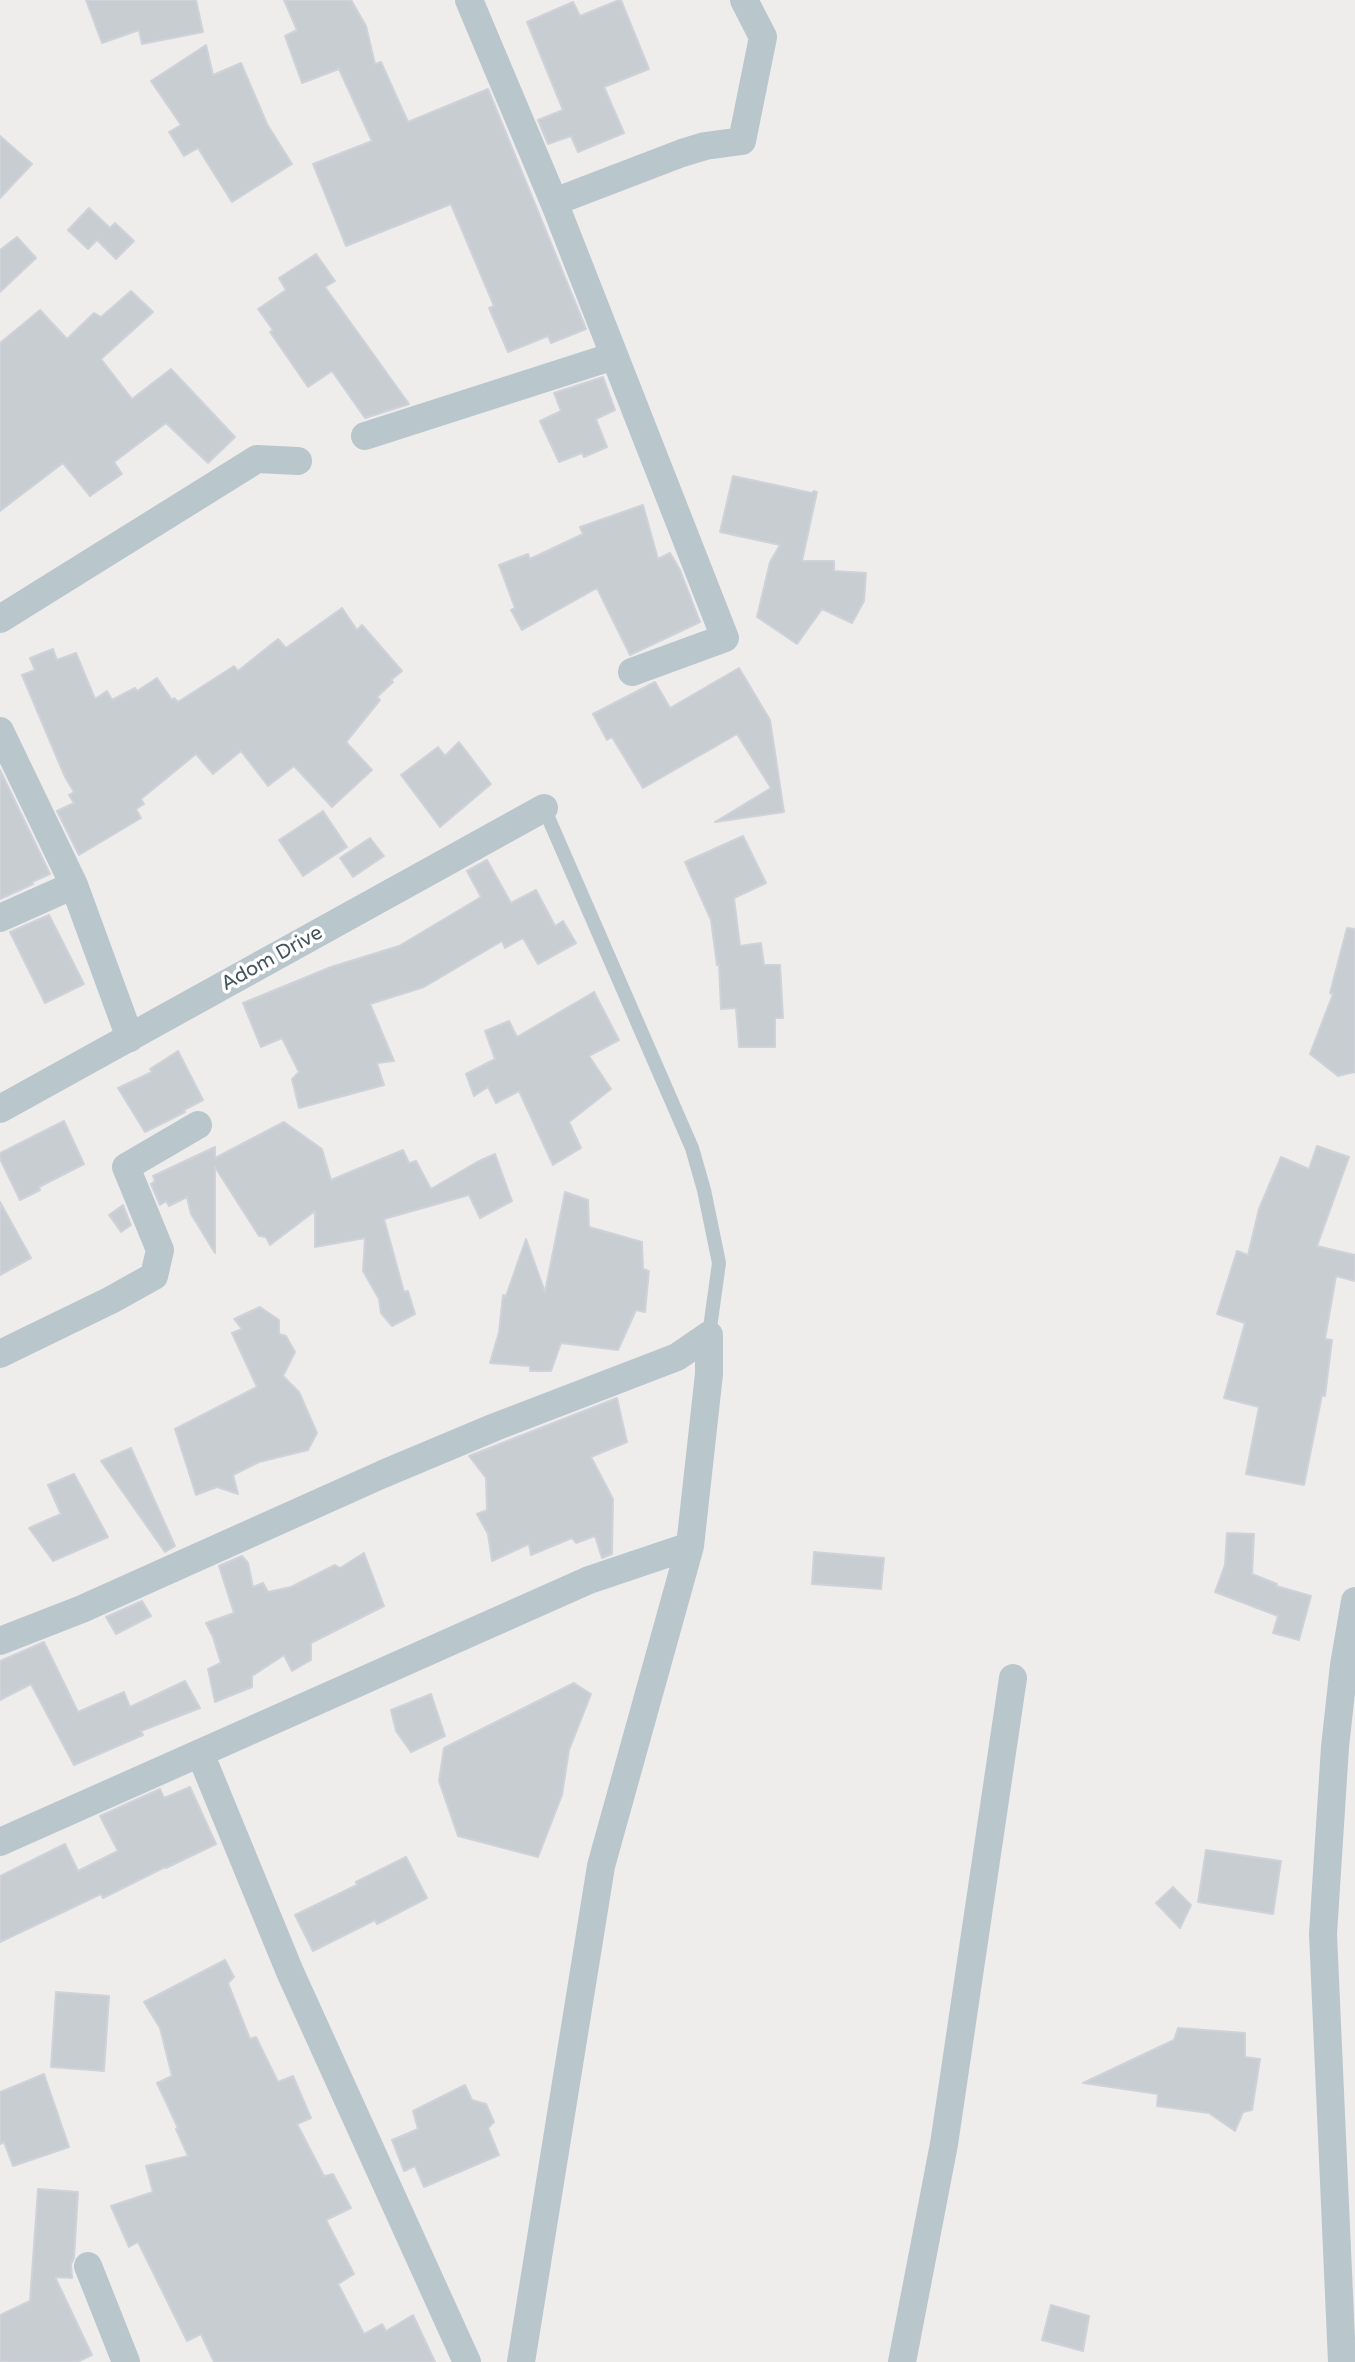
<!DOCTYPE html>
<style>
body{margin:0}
canvas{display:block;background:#efecec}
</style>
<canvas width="1355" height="2362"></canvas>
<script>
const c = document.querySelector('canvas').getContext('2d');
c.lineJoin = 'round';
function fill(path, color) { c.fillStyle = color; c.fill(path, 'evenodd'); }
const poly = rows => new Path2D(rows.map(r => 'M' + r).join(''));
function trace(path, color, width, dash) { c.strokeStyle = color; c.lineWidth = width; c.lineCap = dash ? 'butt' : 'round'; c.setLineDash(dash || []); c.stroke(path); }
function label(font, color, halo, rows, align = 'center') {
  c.font = font + ' "Varela Round",sans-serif'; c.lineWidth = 7; c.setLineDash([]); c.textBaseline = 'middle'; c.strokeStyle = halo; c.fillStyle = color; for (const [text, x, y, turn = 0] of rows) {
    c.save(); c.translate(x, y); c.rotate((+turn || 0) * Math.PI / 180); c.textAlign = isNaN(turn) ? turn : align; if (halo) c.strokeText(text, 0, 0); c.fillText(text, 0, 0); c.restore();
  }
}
const building = poly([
 [86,0,196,0,203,32,142,44,139,30,102,43,86,0],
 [284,0,351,0,366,26,375,64,381,62,408,122,488,89,586,329,551,343,548,336,508,352,489,308,494,306,451,204,346,246,313,164,372,141,339,69,302,83,285,36,297,30,284,0],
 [619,0,621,0,649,69,604,87,624,133,578,152,571,136,548,144,538,120,563,110,527,22,573,2,580,16,619,0],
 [206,45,213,75,241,63,267,124,292,164,232,202,198,148,184,156,169,132,181,125,151,81,206,45],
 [0,136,32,164,0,198,0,136],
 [89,208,110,228,115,223,134,241,116,259,97,240,88,249,68,230,89,208],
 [17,237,36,258,0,292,0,250,17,237],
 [316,254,335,281,325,287,409,404,365,418,332,371,308,387,270,332,273,330,258,309,286,290,279,278,316,254],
 [131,291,153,312,101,359,132,399,171,369,235,437,208,463,166,423,114,462,122,474,90,496,63,463,0,511,0,343,40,310,67,339,94,313,101,317,131,291],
 [603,377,615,410,596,419,607,447,584,457,582,453,559,462,540,421,561,411,554,393,603,377],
 [733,476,812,493,814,491,817,492,802,561,834,561,834,571,866,573,864,601,852,623,822,609,797,644,757,617,770,562,780,545,720,532,733,476],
 [643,505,658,559,670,553,680,570,700,622,630,655,597,588,522,630,511,610,515,608,499,565,528,554,530,559,583,534,580,527,643,505],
 [342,608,357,630,362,625,402,671,391,680,393,682,377,697,380,700,346,742,372,770,332,807,294,766,268,786,241,751,213,774,196,754,141,799,144,804,136,809,141,818,79,855,57,811,74,803,69,795,74,792,65,777,22,675,35,670,30,658,53,649,57,660,76,653,95,699,107,691,112,700,135,688,137,691,157,678,172,700,174,698,178,702,234,666,238,671,278,639,286,648,342,608],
 [739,668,770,720,784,812,715,822,771,788,737,734,643,788,612,737,607,740,593,714,655,682,670,708,739,668],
 [459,742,491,784,440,827,401,775,438,747,445,756,459,742],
 [0,770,50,874,32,882,33,884,0,899,0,770],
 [323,811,347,847,303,876,279,840,323,811],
 [743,836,766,883,734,898,740,946,761,943,764,965,780,965,783,1018,775,1018,775,1047,739,1047,736,1008,721,1009,719,964,717,965,711,920,685,862,743,836],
 [370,838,384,856,353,877,340,858,370,838],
 [487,860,511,903,536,890,555,926,563,921,576,943,538,964,523,938,505,948,502,941,424,987,370,1004,394,1061,377,1063,384,1085,299,1108,292,1079,299,1072,282,1038,261,1047,243,1003,331,967,399,946,481,897,467,871,487,860],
 [49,915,84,984,45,1003,10,932,49,915],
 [1347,928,1355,929,1355,1072,1338,1076,1310,1054,1333,994,1330,993,1347,928],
 [594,992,619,1040,589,1056,611,1089,569,1122,581,1148,553,1165,519,1091,496,1103,488,1087,474,1096,466,1074,495,1059,485,1031,509,1021,517,1037,594,992],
 [178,1051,203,1100,184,1110,185,1112,145,1132,118,1088,152,1072,150,1069,178,1051],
 [64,1121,84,1164,39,1187,40,1190,20,1200,0,1159,0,1153,64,1121],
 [284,1122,322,1149,331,1180,403,1150,409,1163,416,1161,431,1189,477,1162,495,1154,512,1201,480,1218,469,1195,384,1219,404,1292,408,1291,415,1314,392,1326,381,1313,379,1299,363,1271,365,1238,315,1247,315,1211,270,1245,266,1237,259,1236,215,1167,215,1253,191,1214,187,1197,169,1206,166,1201,160,1205,151,1184,155,1181,153,1176,215,1147,215,1158,284,1122],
 [1317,1146,1349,1157,1317,1246,1355,1255,1355,1281,1336,1276,1325,1339,1332,1340,1325,1396,1322,1395,1304,1485,1246,1474,1259,1407,1224,1398,1245,1323,1217,1314,1237,1251,1248,1255,1259,1209,1281,1157,1309,1169,1317,1146],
 [565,1192,588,1200,589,1227,642,1242,643,1269,649,1271,645,1312,636,1310,618,1350,561,1343,551,1371,530,1371,530,1366,490,1363,499,1332,503,1295,506,1296,526,1239,545,1292,565,1192],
 [0,1202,31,1258,0,1275,0,1202],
 [123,1205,131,1225,121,1232,109,1215,123,1205],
 [260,1307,279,1320,279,1334,286,1336,295,1352,283,1376,299,1392,317,1433,308,1450,259,1462,233,1475,238,1494,217,1487,196,1495,175,1429,257,1387,232,1333,242,1329,234,1319,260,1307],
 [617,1398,627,1442,591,1457,613,1499,612,1554,602,1558,595,1536,576,1543,572,1538,531,1555,529,1544,492,1561,488,1534,477,1514,487,1510,486,1478,469,1456,617,1398],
 [131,1448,175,1546,165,1552,101,1461,131,1448],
 [74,1474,108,1537,53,1561,29,1528,61,1514,48,1485,74,1474],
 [1227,1533,1254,1534,1252,1574,1277,1584,1276,1586,1311,1596,1299,1640,1273,1633,1278,1616,1215,1592,1225,1565,1227,1533],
 [814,1552,884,1558,881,1589,812,1584,814,1552],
 [364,1553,384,1606,311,1643,311,1660,292,1671,284,1655,252,1676,252,1687,215,1702,208,1669,221,1663,213,1637,206,1623,234,1613,219,1566,242,1556,248,1563,253,1587,263,1583,268,1592,291,1587,335,1565,340,1568,364,1553],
 [142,1601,151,1616,116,1634,106,1617,142,1601],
 [44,1642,78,1712,124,1692,130,1707,185,1681,200,1708,141,1731,143,1735,74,1765,31,1684,0,1700,0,1661,44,1642],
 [574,1683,591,1694,569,1750,562,1795,538,1857,458,1836,439,1781,444,1748,574,1683],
 [431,1694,445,1736,411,1752,396,1731,391,1710,431,1694],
 [190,1787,216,1844,166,1868,165,1867,103,1898,101,1894,0,1942,0,1876,65,1844,78,1871,118,1851,100,1816,160,1789,164,1798,190,1787],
 [1206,1850,1281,1861,1273,1914,1198,1902,1206,1850],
 [406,1857,427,1898,377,1924,375,1920,313,1951,295,1915,357,1885,356,1882,406,1857],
 [1173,1887,1191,1905,1180,1928,1156,1903,1173,1887],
 [225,1960,234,1977,228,1983,250,2039,256,2037,278,2082,293,2076,311,2118,297,2124,324,2176,333,2174,351,2208,326,2220,354,2274,338,2284,364,2334,382,2324,386,2331,413,2315,435,2362,214,2362,201,2334,187,2341,138,2242,129,2247,111,2206,153,2192,146,2166,188,2156,176,2129,178,2128,157,2083,172,2076,160,2028,144,2002,225,1960],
 [56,1992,109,1996,104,2071,51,2067,56,1992],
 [1178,2028,1245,2033,1245,2057,1260,2059,1252,2110,1243,2112,1235,2131,1209,2113,1157,2106,1158,2094,1083,2083,1174,2040,1178,2028],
 [44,2074,69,2147,13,2166,4,2142,0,2144,0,2092,44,2074],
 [465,2085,472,2100,486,2104,494,2122,488,2128,499,2155,424,2187,415,2166,404,2171,392,2140,418,2129,413,2111,465,2085],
 [38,2189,78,2192,74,2258,71,2264,72,2278,55,2277,92,2355,77,2362,0,2362,0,2315,30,2301,38,2189],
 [1051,2305,1089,2316,1083,2351,1042,2340,1051,2305]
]);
fill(building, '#c8cdd2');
trace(building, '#cfd3d9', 2);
trace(poly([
 [544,808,692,1148,704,1190,719,1263,709,1335]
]), '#b9c7cd', 14);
trace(poly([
 [469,0,554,202,725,638,632,672],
 [554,202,682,153,705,146,742,141,763,37,744,0],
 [365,436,614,356],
 [0,619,257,459,298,461],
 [0,731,74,885,130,1038],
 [0,918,74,885],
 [0,1109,544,808],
 [0,1354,111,1300,154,1276,160,1250,126,1167,198,1125],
 [0,1641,82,1609,383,1474,495,1427,677,1357,709,1335,709,1374,690,1546,601,1866,521,2362],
 [200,1753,290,1972,467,2362],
 [0,1842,589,1580,690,1546],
 [88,2266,126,2362],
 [902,2362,944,2144,1013,1678],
 [1342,2362,1323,1934,1335,1747,1344,1665,1355,1601]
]), '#b9c7cd', 28);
label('20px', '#43535b', '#fff', [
 ["Adom Drive",272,959,-29]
]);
</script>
